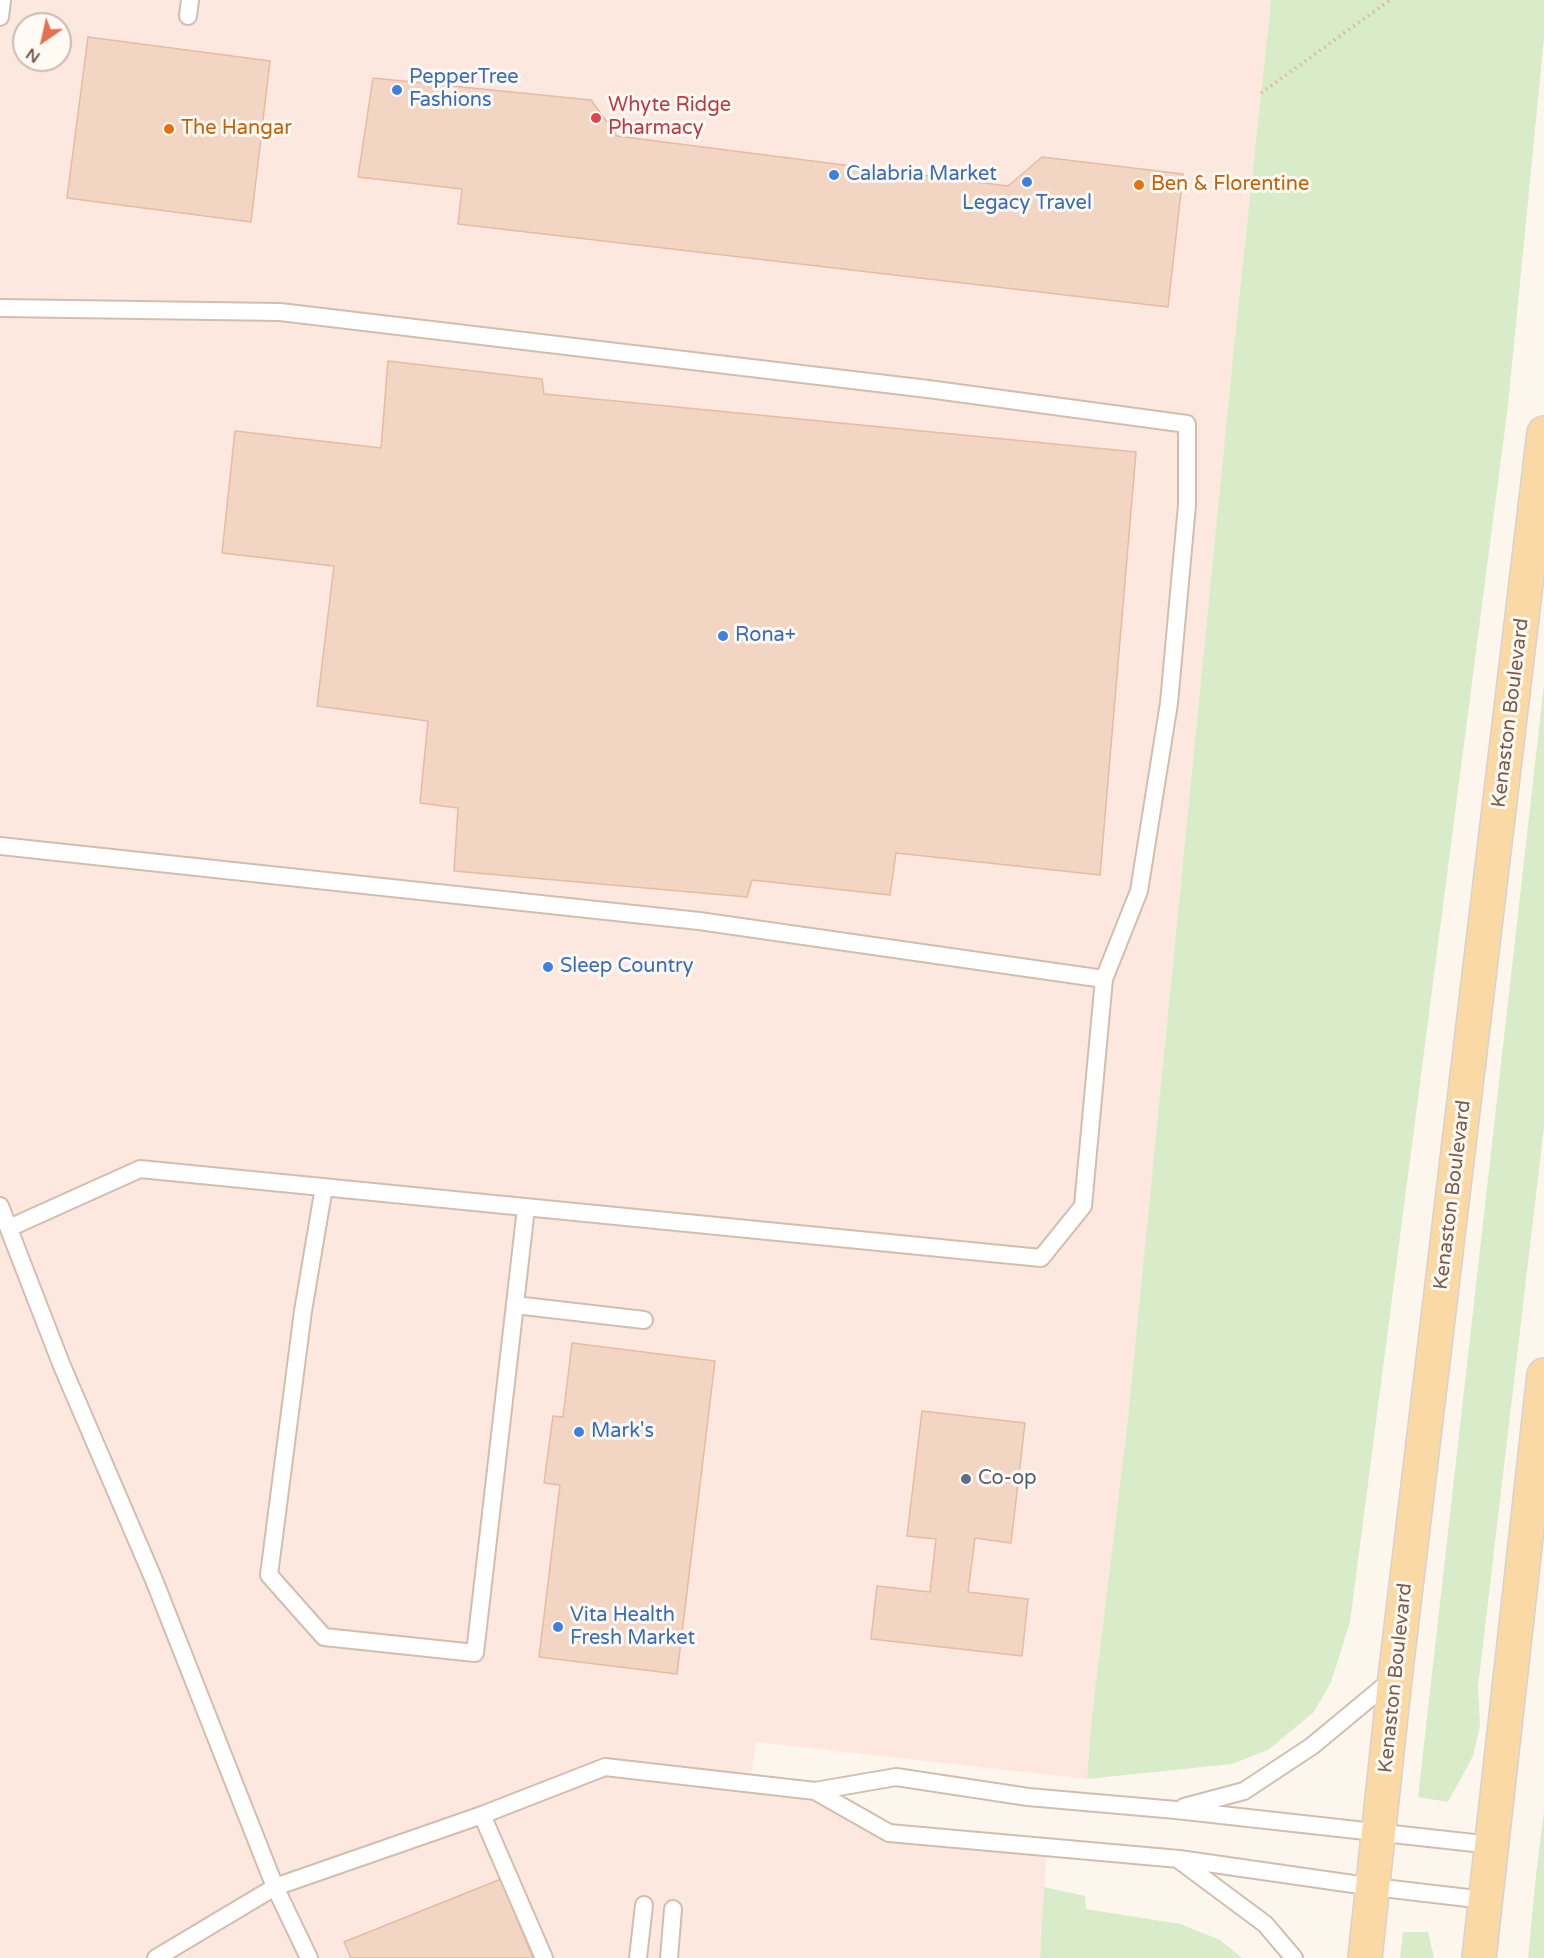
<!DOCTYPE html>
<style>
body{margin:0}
#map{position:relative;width:1544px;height:1958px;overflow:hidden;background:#fdf6ec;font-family:"Varela Round",sans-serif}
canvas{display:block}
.north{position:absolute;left:12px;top:12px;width:60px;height:60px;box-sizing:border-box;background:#fffaf3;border:2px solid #cabbb1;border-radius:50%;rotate:214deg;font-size:16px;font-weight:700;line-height:24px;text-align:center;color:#7a5c4d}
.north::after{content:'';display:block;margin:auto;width:21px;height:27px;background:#e76f51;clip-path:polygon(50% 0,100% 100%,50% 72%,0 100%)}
</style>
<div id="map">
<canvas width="1544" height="1958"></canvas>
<div class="north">N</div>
</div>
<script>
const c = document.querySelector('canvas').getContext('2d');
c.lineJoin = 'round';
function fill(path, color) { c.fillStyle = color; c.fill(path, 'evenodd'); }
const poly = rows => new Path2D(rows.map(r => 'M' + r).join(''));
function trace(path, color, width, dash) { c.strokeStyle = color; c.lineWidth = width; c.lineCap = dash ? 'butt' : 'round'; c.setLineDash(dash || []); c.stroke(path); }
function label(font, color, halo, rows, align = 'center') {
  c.font = font + ' "Varela Round",sans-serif'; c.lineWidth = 6; c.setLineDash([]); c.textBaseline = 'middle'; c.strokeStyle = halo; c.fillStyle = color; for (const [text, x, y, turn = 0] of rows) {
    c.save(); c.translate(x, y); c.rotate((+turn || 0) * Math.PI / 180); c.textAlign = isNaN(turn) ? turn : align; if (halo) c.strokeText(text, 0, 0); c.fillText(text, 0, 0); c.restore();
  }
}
fill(poly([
 [2,0,1271,0,1234,346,1127,1427,1092,1714,1087,1779,756,1742,750,1783,815,1791,889,1833,1047,1847,1040,1958,0,1958,0,17],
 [24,24,60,24,60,60,24,60]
]), '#fde8e0');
fill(poly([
 [1271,0,1544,0,1544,38,1508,405,1350,1622,1331,1682,1314,1712,1268,1750,1232,1764,1087,1779,1092,1714,1127,1427,1234,346],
 [1544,684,1544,1127,1478,1687,1480,1726,1473,1756,1448,1802,1418,1797],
 [1544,1811,1544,1958,1528,1958,1536,1875],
 [1044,1887,1085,1896,1086,1909,1180,1924,1220,1940,1242,1958,1040,1958],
 [1403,1932,1428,1932,1434,1958,1400,1958]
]), '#d8ecc9');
const building = poly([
 [88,37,270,61,251,222,67,198,88,37],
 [373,78,591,100,617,136,1008,186,1042,157,1183,174,1168,307,458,224,462,189,358,177,373,78],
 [388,361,542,379,544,394,1136,452,1100,875,896,853,890,895,752,880,747,897,454,871,458,808,420,803,428,721,317,706,334,566,222,553,235,431,381,448,388,361],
 [572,1343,715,1361,677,1674,539,1657,560,1485,544,1483,553,1416,563,1417,572,1343],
 [922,1411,1025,1423,1011,1543,975,1538,968,1592,1028,1599,1022,1656,871,1639,877,1586,930,1592,936,1539,907,1536,922,1411],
 [501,1879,533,1958,351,1958,344,1942,501,1879]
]);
fill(building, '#f3d5c3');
trace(building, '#e6bba3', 1.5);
const service = poly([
 [188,16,190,0],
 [0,17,2,0],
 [0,308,280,312,928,389,1187,424,1187,505,1169,703,1139,891,1104,979],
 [0,846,699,921,1104,979,1083,1206,1041,1258,140,1169,9,1228],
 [324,1187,303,1311,269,1575,324,1637,475,1653,526,1208],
 [0,1206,62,1366,154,1580,275,1887,309,1958],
 [515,1305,644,1320],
 [815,1791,889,1833,1179,1859,1374,1887,1485,1900],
 [1184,1807,1244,1791,1312,1746,1394,1678],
 [482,1815,544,1958],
 [1179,1860,1265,1924,1294,1958],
 [156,1958,275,1887,482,1815,605,1767,815,1791,896,1777,1028,1797,1176,1810,1492,1845],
 [638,1958,644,1905],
 [669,1958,673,1909]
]);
const primary = poly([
 [1365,1958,1395,1678,1544,433],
 [1479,1958,1544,1375]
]);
trace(service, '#d1beb0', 20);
trace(primary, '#dad1cd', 36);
trace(poly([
 [1261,93,1390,0]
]), '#d9b8a5', 4, [1.5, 4.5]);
trace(service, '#fff', 16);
trace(primary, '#fbd9a5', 33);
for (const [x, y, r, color] of [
 [397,90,6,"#3f7fe0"],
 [596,118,6,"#e0444e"],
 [169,129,6,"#e8710a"],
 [834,175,6,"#3f7fe0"],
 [1027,182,6,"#3f7fe0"],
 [1139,185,6,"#e8710a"],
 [723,636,6,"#3f7fe0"],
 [548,967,6,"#3f7fe0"],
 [579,1432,6,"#3f7fe0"],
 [966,1479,6,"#5c6f8a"],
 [558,1627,6,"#3f7fe0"]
]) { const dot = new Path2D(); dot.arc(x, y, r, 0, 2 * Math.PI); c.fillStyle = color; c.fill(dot); trace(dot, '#fffaf3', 2); }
label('20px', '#366cbe', '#fffaf3', [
 ["PepperTree",409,78],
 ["Fashions",409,101],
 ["Calabria Market",846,175],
 ["Legacy Travel",1027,204,"center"],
 ["Rona+",735,636],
 ["Sleep Country",560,967],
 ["Mark's",591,1432],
 ["Vita Health",570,1616],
 ["Fresh Market",570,1639]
], 'left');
label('20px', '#be3a42', '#fffaf3', [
 ["Whyte Ridge",608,106],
 ["Pharmacy",608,129]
], 'left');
label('20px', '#c56008', '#fffaf3', [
 ["The Hangar",181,129],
 ["Ben & Florentine",1151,185]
], 'left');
label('20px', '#7a5c4d', '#fffaf3', [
 ["Kenaston Boulevard",1511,713,-83],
 ["Kenaston Boulevard",1453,1195,-83],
 ["Kenaston Boulevard",1396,1678,-84]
]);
label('20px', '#4e5e75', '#fffaf3', [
 ["Co-op",978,1479]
], 'left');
</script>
